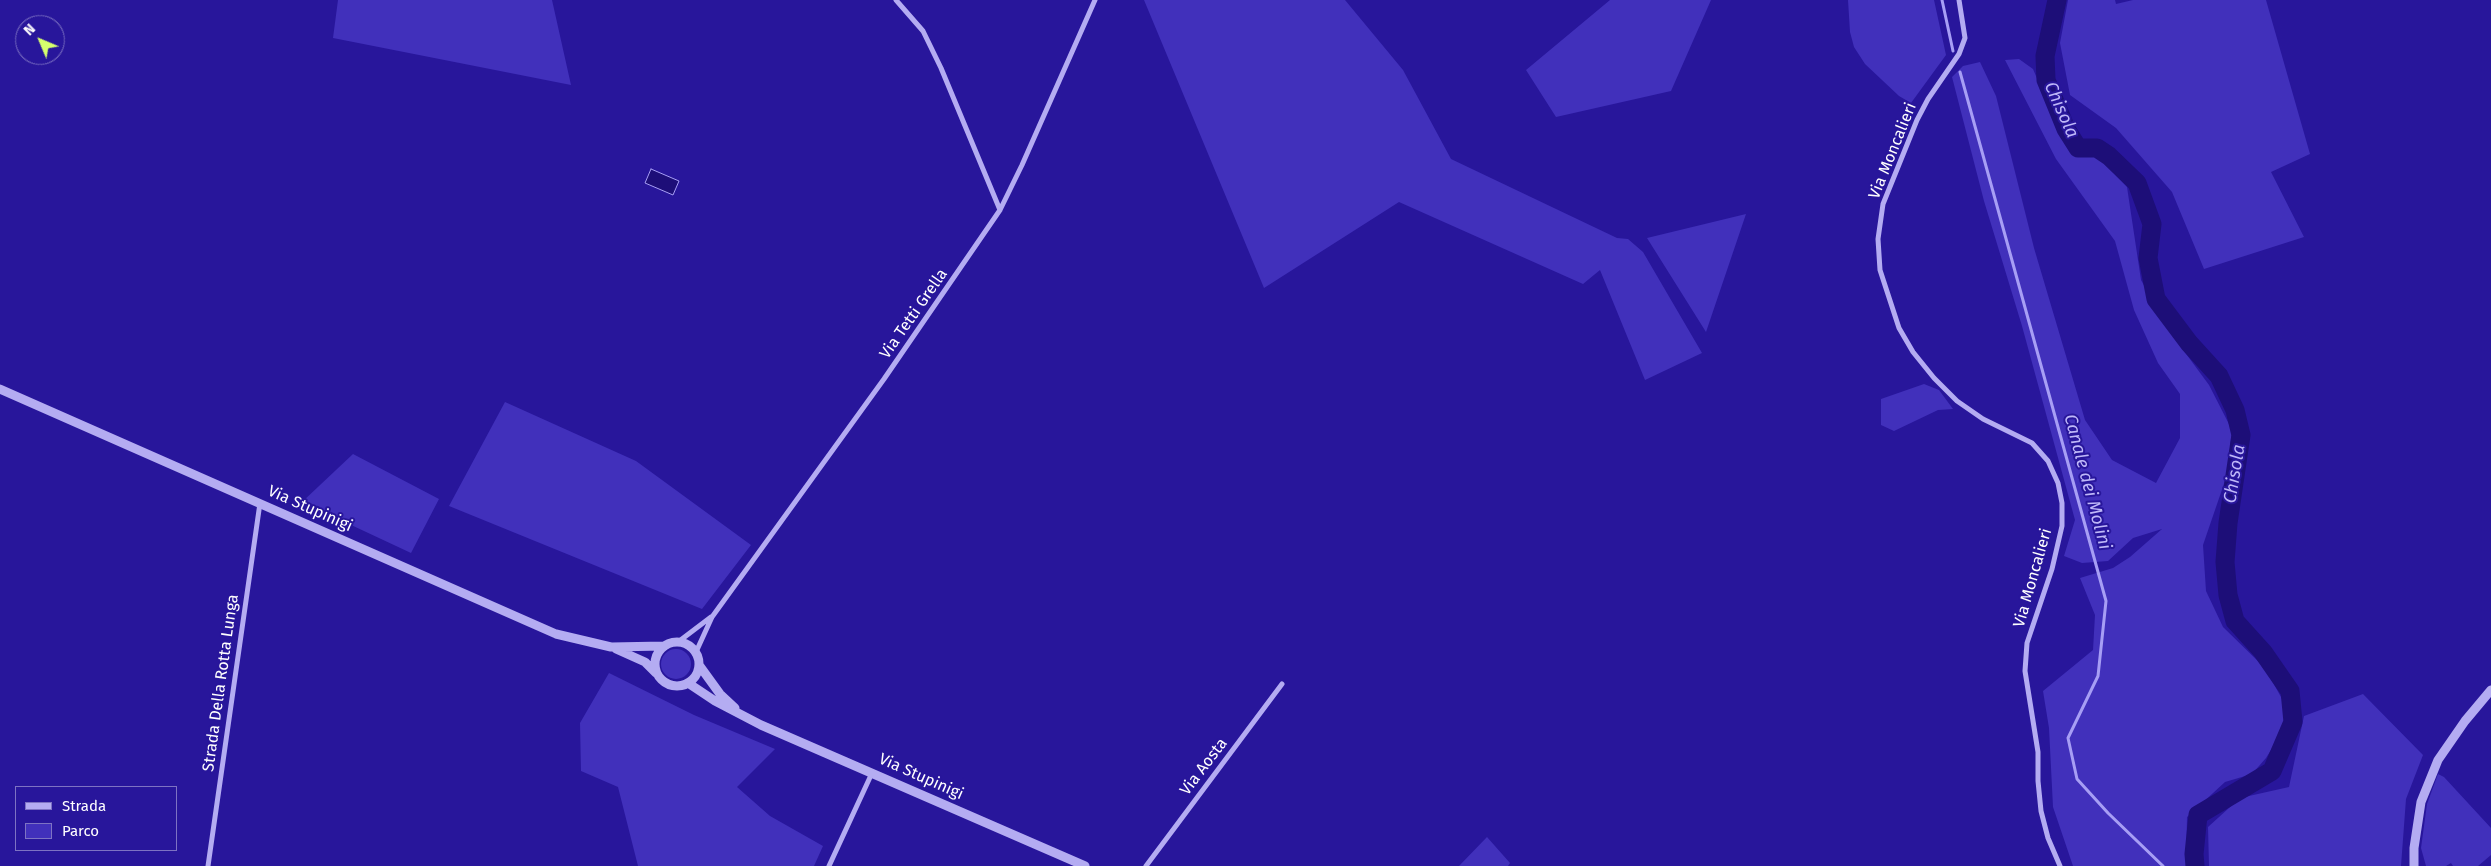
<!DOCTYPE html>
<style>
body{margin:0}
#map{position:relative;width:2491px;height:866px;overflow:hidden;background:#28169b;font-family:"Fira Sans",sans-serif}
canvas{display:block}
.legend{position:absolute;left:15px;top:786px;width:162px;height:65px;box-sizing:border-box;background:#28169b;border:1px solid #7e73c3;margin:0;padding:6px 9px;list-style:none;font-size:15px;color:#fff}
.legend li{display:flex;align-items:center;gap:10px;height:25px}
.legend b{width:25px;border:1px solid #7e73c3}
.north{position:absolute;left:15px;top:15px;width:50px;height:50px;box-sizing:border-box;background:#28169b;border:1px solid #7e73c3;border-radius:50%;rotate:315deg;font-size:14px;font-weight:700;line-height:20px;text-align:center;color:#fff}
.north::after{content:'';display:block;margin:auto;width:18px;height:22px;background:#d6ff6d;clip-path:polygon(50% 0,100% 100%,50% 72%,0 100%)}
</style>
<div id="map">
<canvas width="2491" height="866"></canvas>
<ul class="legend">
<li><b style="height:6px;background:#b4acf2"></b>Strada</li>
<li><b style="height:14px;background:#4130bb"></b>Parco</li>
</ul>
<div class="north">N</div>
</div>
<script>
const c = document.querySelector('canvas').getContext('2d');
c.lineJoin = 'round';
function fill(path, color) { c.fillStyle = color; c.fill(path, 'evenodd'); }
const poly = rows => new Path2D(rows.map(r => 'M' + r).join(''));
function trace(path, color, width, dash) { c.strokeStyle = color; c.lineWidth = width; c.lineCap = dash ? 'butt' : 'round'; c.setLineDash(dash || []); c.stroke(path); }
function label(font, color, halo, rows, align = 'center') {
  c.font = font + ' "Fira Sans",sans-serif'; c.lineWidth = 4; c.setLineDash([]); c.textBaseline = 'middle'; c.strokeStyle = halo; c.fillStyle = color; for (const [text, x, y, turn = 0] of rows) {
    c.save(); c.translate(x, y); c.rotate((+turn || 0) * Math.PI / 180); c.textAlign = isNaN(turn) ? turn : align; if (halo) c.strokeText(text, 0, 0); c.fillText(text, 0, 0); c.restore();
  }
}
fill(poly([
 [338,0,552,0,571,85,333,38],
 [1144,0,1345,0,1403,70,1451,159,1617,238,1628,239,1643,252,1702,353,1645,380,1600,270,1583,284,1399,202,1264,288],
 [1610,0,1711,0,1671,91,1556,117,1526,70],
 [1848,0,1934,0,1946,55,1911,103,1899,96,1865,64,1854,47,1850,32],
 [2068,0,2115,0,2116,4,2133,0,2266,0,2310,154,2271,172,2304,237,2204,269,2172,192,2116,128,2070,95,2060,43],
 [2019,59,2033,69,2061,135,2076,152,2097,156,2127,187,2141,280,2170,332,2209,385,2232,430,2227,475,2203,545,2206,591,2223,627,2265,668,2287,708,2279,737,2266,758,2252,774,2225,782,2187,817,2186,866,2073,866,2053,807,2049,728,2043,691,2093,650,2095,615,2080,578,2113,568,2130,557,2162,529,2133,538,2108,561,2082,563,2064,556,2075,520,2022,326,1984,201,1952,77,1963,66,1980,62,1996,96,2034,248,2085,420,2112,460,2156,483,2180,438,2180,394,2158,363,2134,310,2115,241,2056,159,2005,60],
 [1746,214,1706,332,1647,238],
 [1924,384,1939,390,1953,409,1938,410,1894,431,1881,425,1881,399],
 [505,402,636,461,751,545,702,609,449,506],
 [353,454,439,499,411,553,302,502],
 '661 664a15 15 0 1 1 30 0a15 15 0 1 1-30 0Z',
 [609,673,694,715,775,749,737,787,770,816,823,846,814,866,638,866,618,787,581,771,580,723],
 [2363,694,2423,755,2406,799,2401,866,2209,866,2208,827,2240,798,2289,787,2304,716],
 [2438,774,2444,777,2491,828,2491,855,2478,866,2453,866,2451,863,2446,866,2426,866,2421,848,2427,804],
 [1487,837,1510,863,1508,866,1459,866]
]), '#4130bb');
const water = poly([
 [651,169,679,181,673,195,645,183,651,169]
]);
fill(water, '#1d0e78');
trace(water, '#a79ef5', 1);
trace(poly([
 [1942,0,1953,51],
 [1960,72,2106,601,2098,676,2068,738,2077,779,2108,813,2163,866]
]), '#a79ef5', 3);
trace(poly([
 [2057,0,2045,56,2046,80,2066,129,2078,148,2097,148,2109,156,2137,183,2152,224,2148,258,2156,299,2189,343,2219,376,2235,410,2241,435,2228,523,2225,562,2228,595,2235,621,2263,652,2290,691,2293,722,2272,771,2198,815,2194,854,2195,866]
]), '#1d0e78', 19);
trace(poly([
 [896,0,923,31,941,68,1000,210],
 [1959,0,1965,38,1959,54,1928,99,1917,120,1883,204,1878,239,1880,270,1899,328,1913,352,1934,378,1957,401,1983,419,2032,443,2048,461,2058,483,2062,503,2062,526,2052,569,2027,643,2025,671,2038,752,2038,781,2041,811,2048,838,2060,866],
 [678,642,711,617],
 [696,652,712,617,884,379,1000,210,1022,165,1095,0],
 [208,866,260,503],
 [829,866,872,773],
 [1146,866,1282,684]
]), '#b4acf2', 5);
trace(poly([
 [0,389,556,634,611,647,664,646],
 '655 664a22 22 0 1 1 44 0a22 22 0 1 1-44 0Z',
 [616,649,645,662,656,673],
 [699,665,720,694,735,708],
 [688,683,715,701,761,725,1085,866],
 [2414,866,2414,848,2421,802,2438,760,2465,721,2491,690]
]), '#b4acf2', 9);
label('16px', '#fff', '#28169b', [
 ["Via Moncalieri",1893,151,-68],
 ["Via Tetti Grella",914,314,-55],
 ["Via Stupinigi",310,509,24],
 ["Via Moncalieri",2033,578,-74],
 ["Strada Della Rotta Lunga",221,683,-82],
 ["Via Aosta",1204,767,-53],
 ["Via Stupinigi",921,777,24]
]);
label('italic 18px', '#bfb8f9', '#28169b', [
 ["Chisola",2061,110,66],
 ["Chisola",2235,474,-81],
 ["Canale dei Molini",2087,482,75]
]);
</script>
